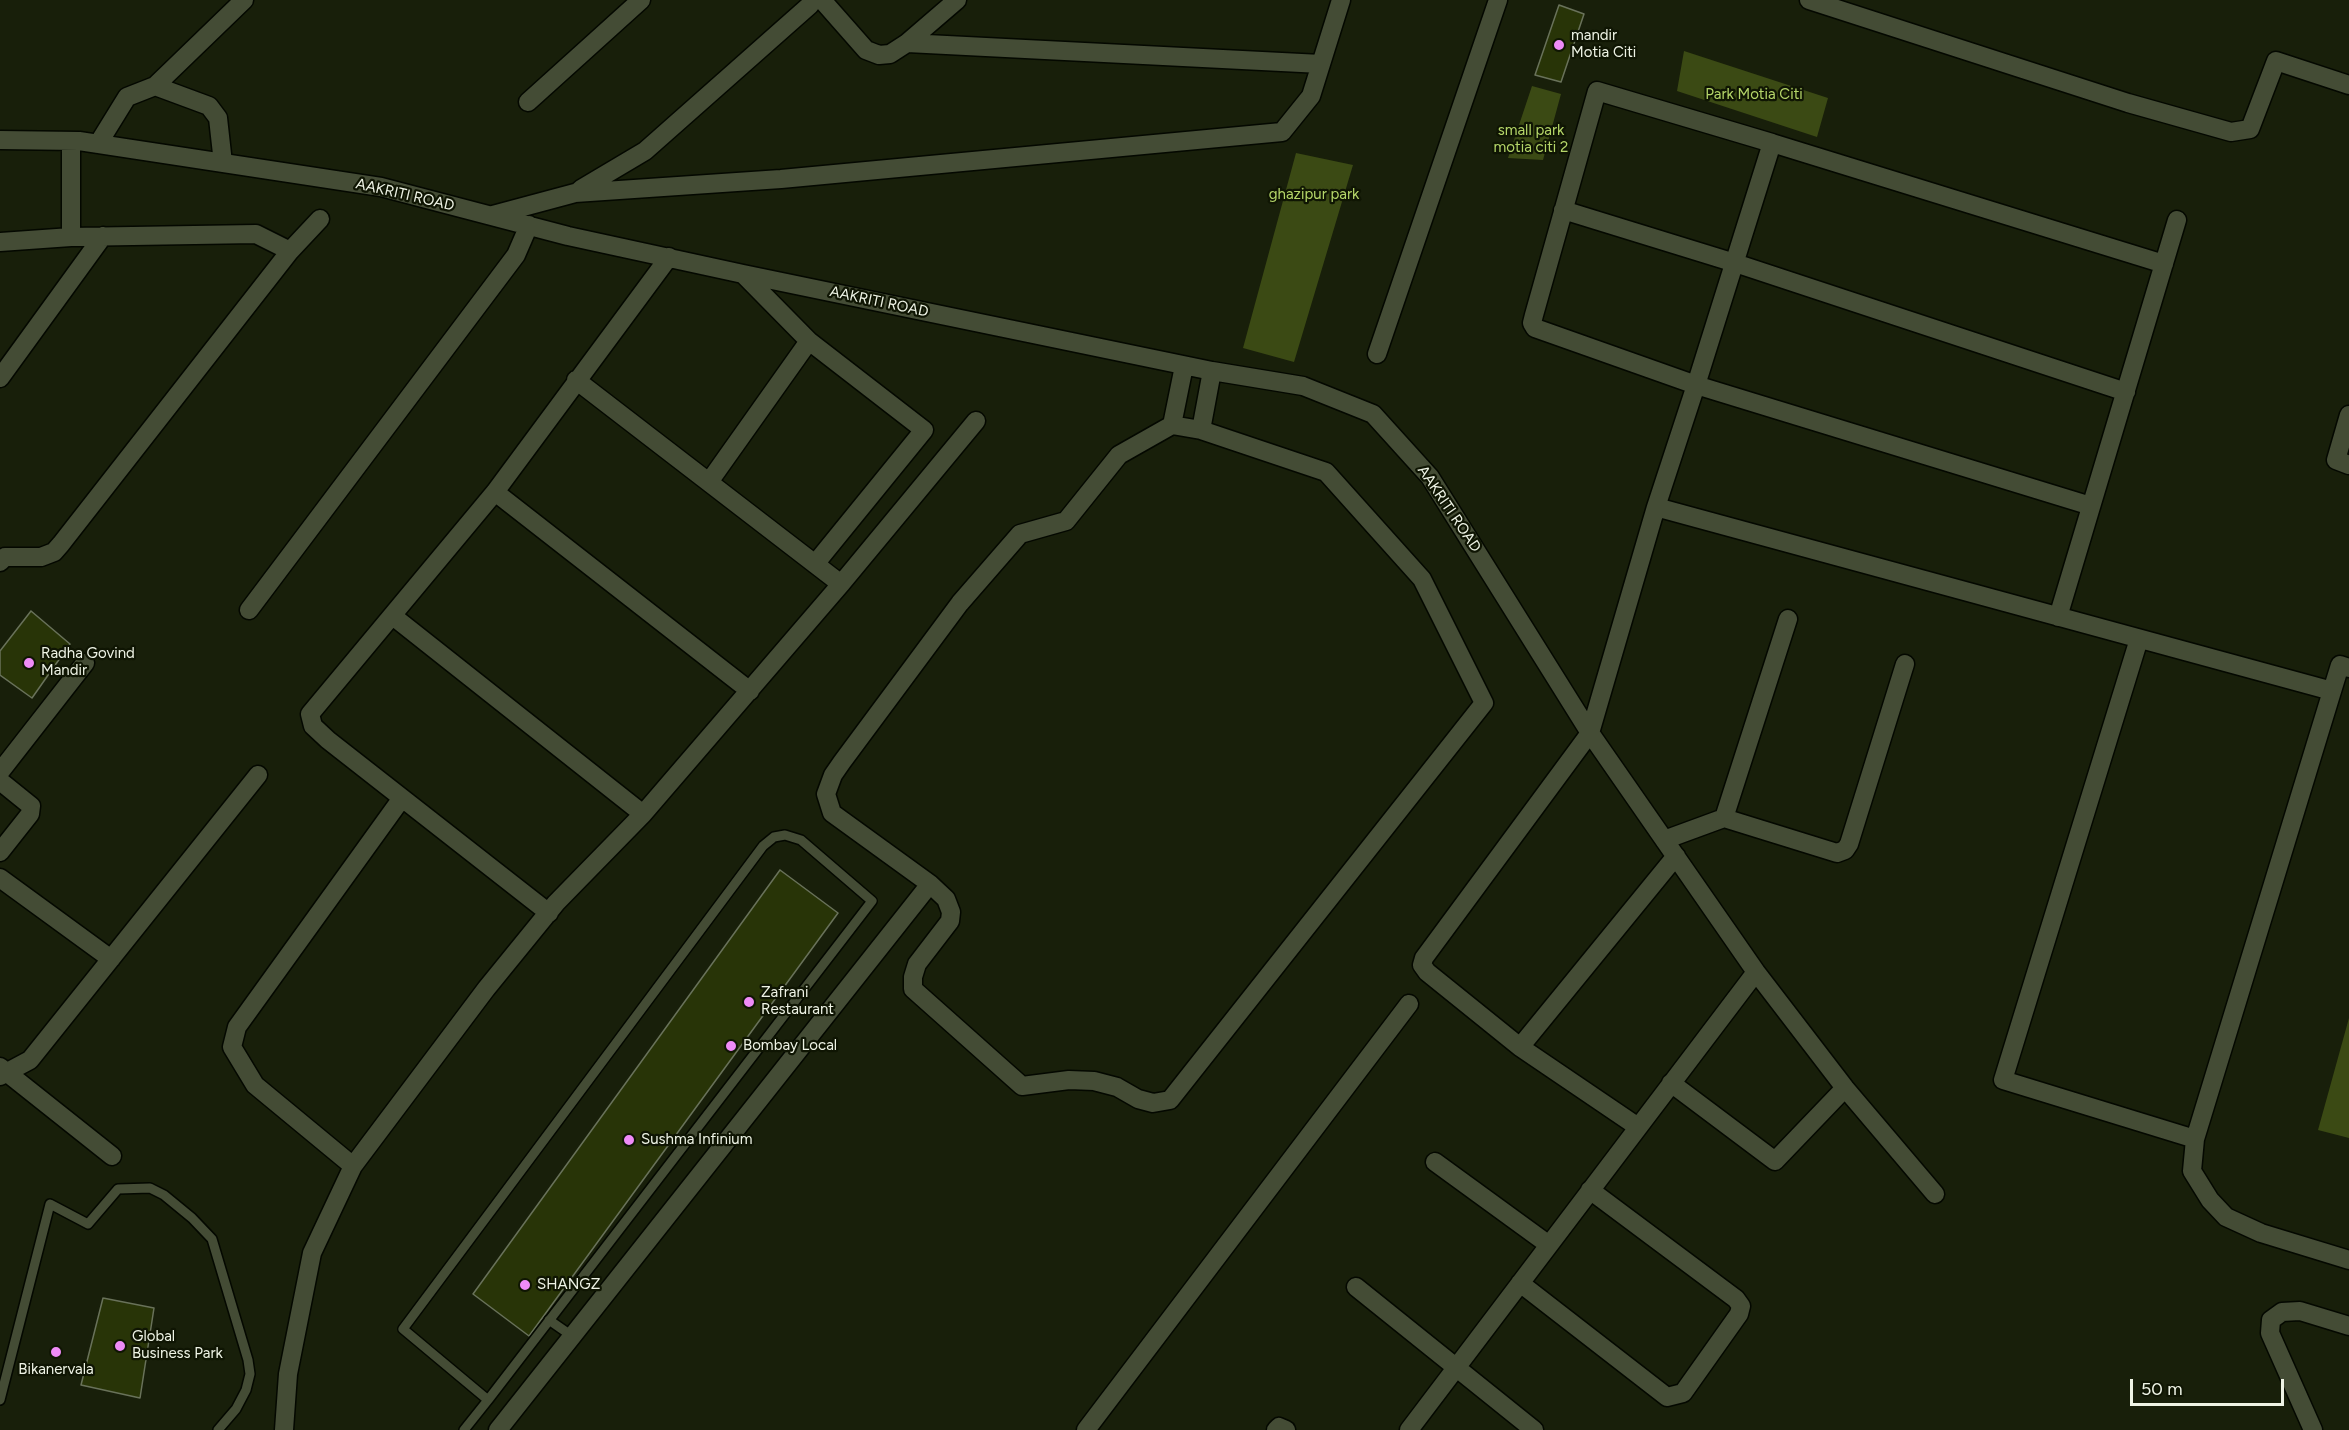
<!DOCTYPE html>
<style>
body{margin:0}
#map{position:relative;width:2349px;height:1430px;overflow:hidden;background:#181f0a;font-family:Figtree,sans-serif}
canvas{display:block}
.scale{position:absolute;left:2130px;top:1379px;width:154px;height:27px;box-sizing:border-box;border:3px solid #eef3e5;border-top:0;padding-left:8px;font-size:18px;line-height:21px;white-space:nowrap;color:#eef3e5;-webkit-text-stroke:4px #0f1503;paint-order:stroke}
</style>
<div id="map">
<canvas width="2349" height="1430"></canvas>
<div class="scale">50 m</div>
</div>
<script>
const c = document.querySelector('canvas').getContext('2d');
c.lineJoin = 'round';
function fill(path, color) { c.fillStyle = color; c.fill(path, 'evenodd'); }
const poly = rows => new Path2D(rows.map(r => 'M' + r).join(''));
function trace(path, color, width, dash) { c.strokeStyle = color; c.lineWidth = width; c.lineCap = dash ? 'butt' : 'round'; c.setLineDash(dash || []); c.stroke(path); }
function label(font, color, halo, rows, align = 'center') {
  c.font = font + ' Figtree,sans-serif'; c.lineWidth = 4.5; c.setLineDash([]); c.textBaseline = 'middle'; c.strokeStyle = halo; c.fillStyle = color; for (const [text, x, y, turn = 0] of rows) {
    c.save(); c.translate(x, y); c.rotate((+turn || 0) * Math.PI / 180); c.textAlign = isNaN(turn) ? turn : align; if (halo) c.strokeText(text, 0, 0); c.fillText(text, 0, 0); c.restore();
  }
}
fill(poly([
 [1684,51,1828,98,1817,137,1677,91],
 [1532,86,1561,94,1543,160,1508,158],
 [1296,153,1353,165,1294,362,1243,348],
 [2349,1018,2349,1138,2318,1130]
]), '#3b4a14');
const building = poly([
 [1559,5,1584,14,1561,82,1535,75,1559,5],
 [31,611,70,644,32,698,0,675,0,651,31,611],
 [780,870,838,913,529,1336,473,1294,780,870],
 [103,1298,154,1308,140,1398,81,1385,103,1298]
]);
fill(building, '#283407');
trace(building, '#69725a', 1.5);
const lane = poly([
 [549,1320,572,1336],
 [0,1400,50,1204,88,1224,118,1189,150,1188,164,1195,192,1218,212,1239,248,1360,250,1374,246,1390,236,1409,218,1430],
 [464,1430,488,1400,403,1329,763,846,774,837,785,835,801,840,872,901,488,1400]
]);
const street = poly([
 [822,0,866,50,879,55,890,54,907,43,1321,64],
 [1809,0,2128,103,2231,132,2250,129,2276,61,2349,85],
 [907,43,957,0],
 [155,86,244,0],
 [528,102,641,0],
 [0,140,79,141,381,187,568,236,743,274,1212,371,1303,386,1373,414,1430,477,1590,733,1424,958,1422,965,1427,972,1520,1047,1638,1127],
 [1772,143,1597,91,1534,315,1532,323,1535,328,1696,385,1772,143,2164,264],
 [98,144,127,97,155,86,209,106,218,118,223,163],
 [581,189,645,151,810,5],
 [1563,210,1735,263,2126,392],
 [493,215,575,193,781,179,1282,132,1311,96,1341,0],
 [71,237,71,141],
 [0,242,71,237,256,234,290,251],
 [743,274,809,341,924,430,815,564],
 [1377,354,1498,0],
 [0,378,103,236],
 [576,380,841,584],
 [2349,415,2336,460,2349,465],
 [1172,425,1201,430,1326,472,1422,579,1484,703,1170,1100,1153,1103,1138,1099,1117,1087,1094,1081,1069,1080,1022,1086,913,989,913,977,917,964,950,921,951,912,946,899,930,884,832,813,826,794,833,775,842,762,960,603,1020,534,1066,521,1119,455,1172,425],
 [1172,425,1184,366],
 [1201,430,1212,371],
 [709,482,809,341],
 [495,492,750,691],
 [1656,507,1696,385,2091,506],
 [0,562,5,557,41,557,54,552,61,544,290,251,320,219],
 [249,610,516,255,529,225],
 [394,617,643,814],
 [2058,617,2177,220],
 [2139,639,2003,1080,2195,1139],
 [2349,668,2340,665,2195,1139,2192,1171,2210,1200,2226,1217,2261,1233,2349,1260],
 [0,772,85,663],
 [0,781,31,806,30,814,0,852],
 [1724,818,1788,619],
 [1664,840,1724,818,1837,853,1845,850,1849,844,1905,664],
 [0,878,111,959],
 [549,913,328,740,313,726,310,714,495,492,669,257],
 [1520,1047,1676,856],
 [0,1067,112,1156],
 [0,1076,30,1060,258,775],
 [1671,1083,1775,1161,1845,1088],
 [1435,1162,1549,1245],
 [353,1166,255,1085,232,1047,237,1027,402,798],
 [1935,1194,1845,1088,1756,972,1590,733,1656,507,2332,691],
 [1520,1283,1667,1397,1683,1393,1739,1314,1741,1306,1736,1299,1590,1190],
 [1356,1287,1534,1430],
 [284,1430,288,1374,312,1253,353,1166,486,989,556,903,643,814,841,584,976,421],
 [498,1430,930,884],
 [1086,1430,1409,1004],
 [1276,1430,1279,1427,1286,1430],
 [1409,1430,1756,972],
 [2313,1430,2270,1333,2271,1320,2282,1312,2300,1311,2349,1326]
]);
trace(lane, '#040800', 12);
trace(street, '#040800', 21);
trace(lane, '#444c35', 9);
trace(street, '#444c35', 18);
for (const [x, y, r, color] of [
 [1559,45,6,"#ef8bf7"],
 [29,663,6,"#ef8bf7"],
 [749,1002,6,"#ef8bf7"],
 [731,1046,6,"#ef8bf7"],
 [629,1140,6,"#ef8bf7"],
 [525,1285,6,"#ef8bf7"],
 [120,1346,6,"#ef8bf7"],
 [56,1352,6,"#ef8bf7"]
]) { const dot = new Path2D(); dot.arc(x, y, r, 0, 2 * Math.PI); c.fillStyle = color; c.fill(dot); trace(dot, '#0f1503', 2); }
label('15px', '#eef3e5', '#0f1503', [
 ["mandir",1571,36],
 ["Motia Citi",1571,53],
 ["Radha Govind",41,654],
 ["Mandir",41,671],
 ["Zafrani",761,993],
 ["Restaurant",761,1010],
 ["Bombay Local",743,1046],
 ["Sushma Infinium",641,1140],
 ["SHANGZ",537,1285],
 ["Global",132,1337],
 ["Business Park",132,1354],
 ["Bikanervala",56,1370,"center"]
], 'left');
label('15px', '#b5d669', '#0f1503', [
 ["Park Motia Citi",1754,95],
 ["small park",1531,131],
 ["motia citi 2",1531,148],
 ["ghazipur park",1314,195]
]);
label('15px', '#eef3e5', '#0f1503', [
 ["AAKRITI ROAD",405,195,13],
 ["AAKRITI ROAD",879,302,12],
 ["AAKRITI ROAD",1449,509,56]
]);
</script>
